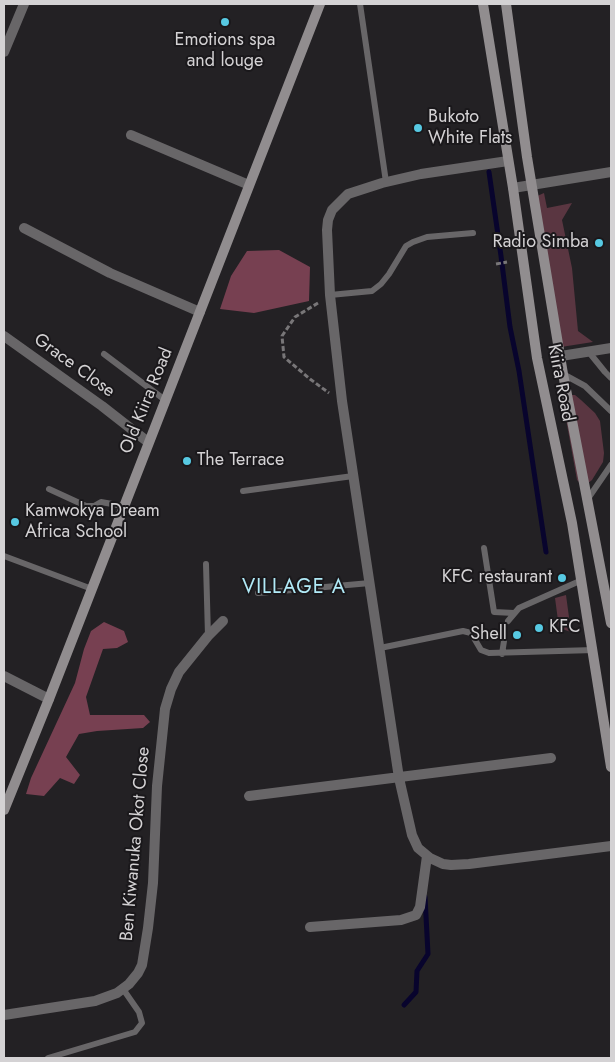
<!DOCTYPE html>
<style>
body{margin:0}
#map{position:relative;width:615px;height:1062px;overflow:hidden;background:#232124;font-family:Jost,sans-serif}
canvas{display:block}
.frame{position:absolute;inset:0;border:5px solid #d4d2d4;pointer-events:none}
</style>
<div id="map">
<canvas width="615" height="1062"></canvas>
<div class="frame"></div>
</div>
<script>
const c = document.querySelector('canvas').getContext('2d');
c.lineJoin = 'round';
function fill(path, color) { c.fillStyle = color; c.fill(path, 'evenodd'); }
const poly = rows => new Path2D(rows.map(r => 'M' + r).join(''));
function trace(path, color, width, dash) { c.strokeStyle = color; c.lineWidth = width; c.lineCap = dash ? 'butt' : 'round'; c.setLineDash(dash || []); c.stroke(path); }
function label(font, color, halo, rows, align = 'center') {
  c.font = font + ' Jost,sans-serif'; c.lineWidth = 4; c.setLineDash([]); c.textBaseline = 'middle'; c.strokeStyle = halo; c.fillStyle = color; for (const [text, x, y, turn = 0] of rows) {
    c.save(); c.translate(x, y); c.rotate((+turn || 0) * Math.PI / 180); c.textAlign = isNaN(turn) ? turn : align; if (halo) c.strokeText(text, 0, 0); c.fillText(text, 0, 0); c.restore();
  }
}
fill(poly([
 [544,193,547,208,572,203,562,220,572,268,578,331,593,342,561,347,535,197],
 [572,395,575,395,581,400,595,413,600,421,604,453,603,462,592,480,587,484,581,484,577,480,564,408,566,397],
 [566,595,571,632,559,628,555,598]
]), '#5a3641');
fill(poly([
 [279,250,310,267,309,301,254,313,220,309,231,276,247,251],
 [104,622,124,631,128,642,117,648,103,649,86,697,90,715,144,715,150,722,143,728,97,731,79,734,66,757,80,775,74,784,60,778,44,796,26,794,31,778,75,683,84,649,91,631]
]), '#774051');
trace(poly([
 [489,172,501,256,510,327,519,371,546,552],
 [404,1005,416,992,417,971,428,954,425,897]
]), '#08042d', 5);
trace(poly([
 [496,264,507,262],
 [318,303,295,317,282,336,284,357,310,379,329,393]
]), '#787678', 3, [5, 2.5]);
trace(poly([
 [360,4,386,182],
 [330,295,372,291,381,284,389,274,406,246,413,242,427,237,473,233],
 [588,351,605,372,611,378],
 [104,354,165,400],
 [563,374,585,386,611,411],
 [49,489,86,506,94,506,101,502,123,506],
 [243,491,353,476],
 [587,500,611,465],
 [484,548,494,612,514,613],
 [4,556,92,589],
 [206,564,208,636],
 [258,593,370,583],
 [508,621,519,608,582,580],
 [380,648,463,631,471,633,481,650,489,653,594,650],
 [502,654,504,641],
 [48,1058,135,1032,142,1023,139,1012,123,989]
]), '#686668', 6);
trace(poly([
 [4,52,24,4],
 [131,135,249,185],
 [508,161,421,174,382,183,348,194,332,210,328,220,327,230,330,295,342,401,399,778,412,835,418,848,430,858,443,864,451,865,469,864,611,846],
 [513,188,611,172],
 [24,228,110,273,200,312],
 [4,336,102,406,148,442],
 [561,356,611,348],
 [4,676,49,699],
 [249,796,551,758],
 [310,927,401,920,416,915,420,907,427,856],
 [4,1015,95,1001,117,993,129,984,138,973,142,965,148,928,153,883,157,786,165,709,171,689,179,672,208,636,223,621]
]), '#686668', 10);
trace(poly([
 [483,4,513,188,537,358,572,523,611,767],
 [506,4,527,157,563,374,611,623],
 [4,810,49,699,320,4]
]), '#918d8f', 10);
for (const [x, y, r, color] of [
 [225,22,5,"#57c9e2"],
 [418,128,5,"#57c9e2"],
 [599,243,5,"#57c9e2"],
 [187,461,5,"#57c9e2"],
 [15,522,5,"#57c9e2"],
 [562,578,5,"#57c9e2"],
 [539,628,5,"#57c9e2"],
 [517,635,5,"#57c9e2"]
]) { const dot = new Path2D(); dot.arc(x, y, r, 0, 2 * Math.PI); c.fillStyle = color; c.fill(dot); trace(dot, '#1a181b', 2); }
label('18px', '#d4d2d4', '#1a181b', [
 ["Emotions spa",225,41,"center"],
 ["and louge",225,62,"center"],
 ["Bukoto",428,118],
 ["White Flats",428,139],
 ["Radio Simba",589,243,"right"],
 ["The Terrace",197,461],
 ["Kamwokya Dream",25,512],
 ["Africa School",25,533],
 ["KFC restaurant",552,578,"right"],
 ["KFC",549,628],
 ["Shell",507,635,"right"]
], 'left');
label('18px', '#d4d2d4', '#1a181b', [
 ["Grace Close",74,366,36],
 ["Kiira Road",560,383,79],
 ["Old Kiira Road",147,401,-68],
 ["Ben Kiwanuka Okot Close",136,844,-85]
]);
c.letterSpacing = '1px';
label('20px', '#b1eaf7', '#1a181b', [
 ["VILLAGE A",294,588]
]);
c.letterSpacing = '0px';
</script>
